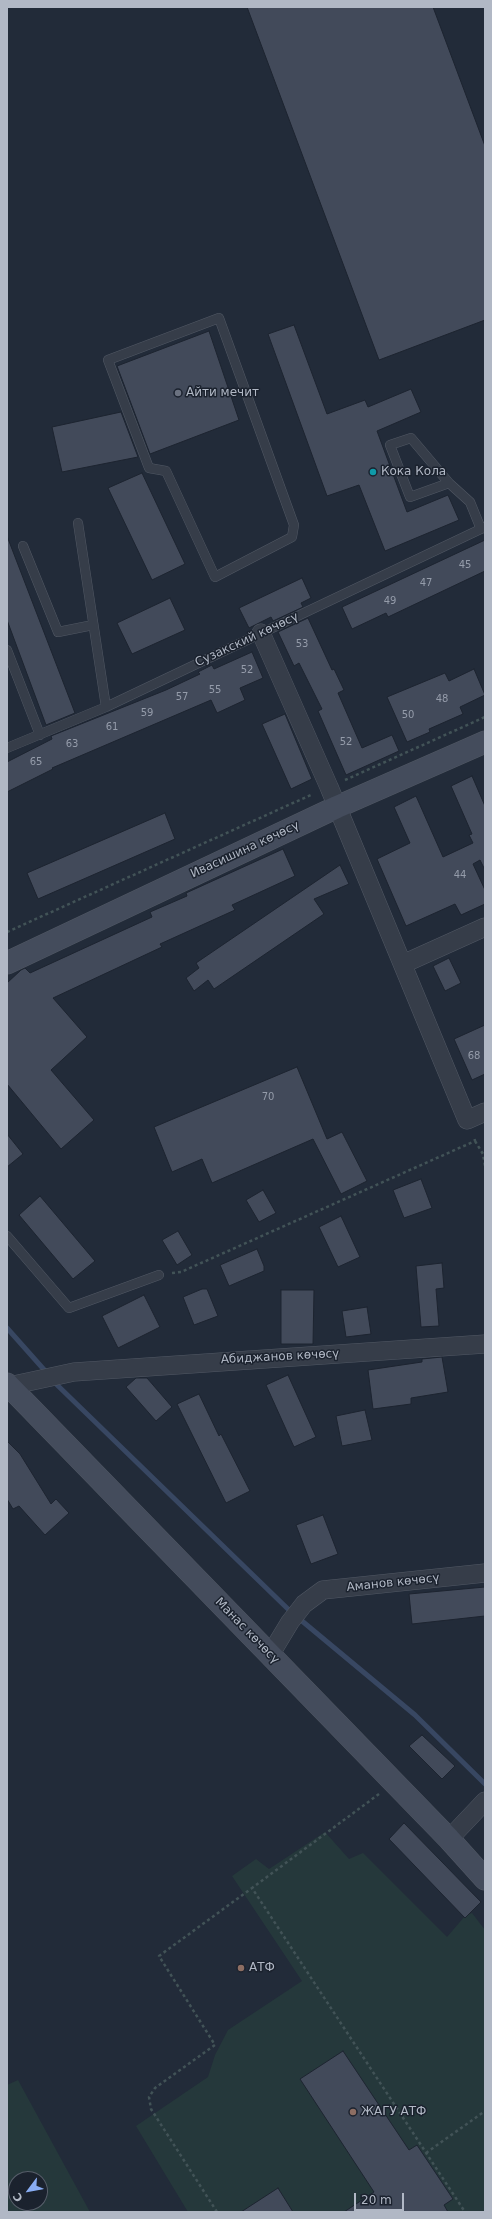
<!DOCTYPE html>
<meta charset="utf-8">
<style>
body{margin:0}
#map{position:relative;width:492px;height:2219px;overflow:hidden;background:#222b39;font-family:"DejaVu Sans",sans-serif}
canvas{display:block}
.frame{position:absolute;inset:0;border:8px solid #b1b8c5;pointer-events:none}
.north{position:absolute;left:8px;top:2171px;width:40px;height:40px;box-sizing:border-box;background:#1b222e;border:1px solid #575e6a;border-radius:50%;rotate:238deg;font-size:11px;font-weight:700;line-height:16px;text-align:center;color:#b1b8c5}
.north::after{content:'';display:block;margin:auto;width:14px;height:18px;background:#88acf3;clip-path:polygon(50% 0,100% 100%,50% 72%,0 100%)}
.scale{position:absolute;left:354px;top:2193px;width:50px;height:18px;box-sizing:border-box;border:2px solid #b1b8c5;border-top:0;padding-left:5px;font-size:12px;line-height:14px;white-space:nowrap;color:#b1b8c5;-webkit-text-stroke:3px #1b222e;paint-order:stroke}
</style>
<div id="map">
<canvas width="492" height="2219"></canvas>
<div class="frame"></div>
<div class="north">С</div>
<div class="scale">20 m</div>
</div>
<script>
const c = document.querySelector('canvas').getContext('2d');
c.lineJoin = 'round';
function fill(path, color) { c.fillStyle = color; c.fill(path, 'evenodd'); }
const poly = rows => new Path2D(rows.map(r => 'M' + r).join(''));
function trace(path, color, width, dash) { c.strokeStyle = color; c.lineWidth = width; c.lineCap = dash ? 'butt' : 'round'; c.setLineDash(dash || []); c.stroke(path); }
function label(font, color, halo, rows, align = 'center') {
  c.font = font + ' "DejaVu Sans",sans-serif'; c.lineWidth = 3; c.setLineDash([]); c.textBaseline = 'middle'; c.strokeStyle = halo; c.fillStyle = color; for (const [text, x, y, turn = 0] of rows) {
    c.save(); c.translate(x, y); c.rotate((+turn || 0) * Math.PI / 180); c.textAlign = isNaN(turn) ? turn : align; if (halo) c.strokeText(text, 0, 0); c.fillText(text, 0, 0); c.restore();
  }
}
fill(poly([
 [325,1832,349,1859,363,1853,447,1937,465,1916,472,1913,485,1930,485,2212,188,2212,136,2126,208,2077,215,2055,228,2030,302,1981,232,1876,256,1859,269,1869],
 [18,2080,90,2212,7,2212,7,2085],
 [16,2179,40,2179,40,2203,16,2203]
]), '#25383b');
trace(poly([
 [7,1328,47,1373],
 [53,1381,290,1611,415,1715,485,1784]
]), '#384762', 5);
const building = poly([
 [247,7,433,7,485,146,485,320,379,360,247,7],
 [294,325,327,414,365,400,368,407,411,389,421,412,377,431,407,512,448,495,459,520,385,551,359,485,327,496,268,334,294,325],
 [209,331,239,420,150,454,117,366,209,331],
 [121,412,138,457,62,472,52,427,121,412],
 [142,473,185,564,152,580,108,488,142,473],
 [7,536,75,713,46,725,7,620,7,536],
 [485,540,485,571,388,617,386,613,352,629,342,607,485,540],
 [302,578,311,598,301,603,303,607,273,621,271,617,249,628,239,608,302,578],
 [170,598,185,630,132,654,117,623,170,598],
 [308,618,332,670,334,669,344,690,338,693,362,748,392,735,399,751,346,775,318,711,322,709,299,663,294,666,278,632,308,618],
 [252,652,263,678,240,688,245,700,217,713,211,700,52,768,53,769,7,792,7,762,52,739,51,736,166,690,200,674,198,672,212,665,214,669,252,652],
 [474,669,485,695,460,707,463,714,429,729,430,732,407,742,387,697,445,673,449,681,474,669],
 [285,714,312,779,291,789,262,724,285,714],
 [472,776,485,806,485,870,480,860,473,864,485,890,485,904,461,915,455,904,406,926,377,859,410,843,394,807,416,796,443,857,473,843,469,835,472,834,451,786,472,776],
 [165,813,175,839,38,899,27,873,165,813],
 [283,849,295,876,232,905,235,910,160,944,162,947,53,998,87,1037,51,1070,94,1120,61,1149,7,1084,7,983,21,970,25,968,30,973,152,917,150,912,187,896,186,893,283,849],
 [340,865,349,884,314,899,324,914,214,989,208,980,194,991,186,978,199,968,196,963,340,865],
 [449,958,461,983,445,991,433,966,449,958],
 [485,1025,485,1074,472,1080,454,1039,485,1025],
 [297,1067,327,1139,342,1132,367,1181,341,1194,313,1139,212,1183,202,1159,172,1172,154,1127,297,1067],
 [7,1134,23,1154,7,1167,7,1134],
 [421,1179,432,1208,404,1218,393,1190,421,1179],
 [263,1190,276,1213,259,1222,246,1200,263,1190],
 [40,1196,95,1261,73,1279,19,1215,40,1196],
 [341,1216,360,1257,338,1267,319,1227,341,1216],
 [178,1231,192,1255,177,1265,162,1240,178,1231],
 [257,1249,264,1266,264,1271,229,1286,220,1265,257,1249],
 [442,1263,444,1288,436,1289,439,1326,421,1327,416,1266,442,1263],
 [202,1289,207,1289,218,1316,194,1325,183,1297,202,1289],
 [281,1290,314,1290,313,1344,281,1344,281,1290],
 [144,1295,160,1327,118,1348,102,1316,144,1295],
 [367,1307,371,1334,346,1337,342,1311,367,1307],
 [442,1357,448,1392,411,1398,411,1404,373,1409,368,1370,422,1362,422,1359,442,1357],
 [288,1375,316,1437,294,1447,266,1385,288,1375],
 [136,1378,147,1378,172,1407,156,1421,126,1387,136,1378],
 [199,1394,219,1436,221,1434,250,1491,226,1503,177,1404,199,1394],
 [365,1410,372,1440,342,1446,336,1416,365,1410],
 [7,1441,20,1454,51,1504,56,1499,69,1513,45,1535,19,1506,13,1509,7,1499,7,1441],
 [323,1515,338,1554,311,1564,296,1525,323,1515],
 [485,1587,485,1616,412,1624,409,1594,485,1587],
 [422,1735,455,1766,442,1779,409,1746,422,1735],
 [404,1823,481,1902,465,1918,389,1839,404,1823],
 [343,2051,409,2150,417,2145,453,2199,444,2205,448,2212,344,2212,374,2192,300,2079,343,2051],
 [278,2188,293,2212,241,2212,278,2188]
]);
fill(building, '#424a5a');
trace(building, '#1d2430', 1);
const lane = poly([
 [219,318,294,525,292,537,215,577,166,471,149,468,108,360,219,318],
 [449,483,411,438,390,445,410,497,449,483,470,502,481,529],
 [78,523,106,707],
 [23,546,58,632,93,625],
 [7,650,40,735],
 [7,748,106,707,485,527],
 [7,1236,69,1308,159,1275]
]);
const street = poly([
 [261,633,329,787,467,1120,485,1112],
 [403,964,485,927],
 [9,1386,74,1372,485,1344],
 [270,1655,290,1622,304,1604,323,1590,485,1573],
 [449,1839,485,1801]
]);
const secondary = poly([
 [7,963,337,807,485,742],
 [7,1384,449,1839,485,1879]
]);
trace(lane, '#515864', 10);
trace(street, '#515864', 19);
trace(secondary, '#515864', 23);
trace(poly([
 [345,780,485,717],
 [7,932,313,794],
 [475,1141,483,1154,485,1166],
 [172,1273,181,1272,475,1141,474,1136],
 [379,1794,252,1888,465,2212],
 [426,2153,485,2111],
 [217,2212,151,2109,149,2097,155,2088,215,2045,159,1956,252,1888]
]), '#425357', 2.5, [3, 3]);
trace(lane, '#363d49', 9);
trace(street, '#363d49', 18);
trace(secondary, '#444c5c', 22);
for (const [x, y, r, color] of [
 [178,393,4,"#6b7280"],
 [373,472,4,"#0f9aa8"],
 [241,1968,4,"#8d6e63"],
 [353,2112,4,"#8d6e63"]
]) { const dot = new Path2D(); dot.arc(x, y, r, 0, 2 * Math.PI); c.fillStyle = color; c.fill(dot); trace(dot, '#1b222e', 1.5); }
label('10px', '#959caa', null, [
 ["45",465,565],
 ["47",426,583],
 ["49",390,601],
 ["53",302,644],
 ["52",247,670],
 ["55",215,690],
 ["57",182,697],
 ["48",442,699],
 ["59",147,713],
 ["50",408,715],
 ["61",112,727],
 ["52",346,742],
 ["63",72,744],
 ["65",36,762],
 ["44",460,875],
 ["68",474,1056],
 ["70",268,1097]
]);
label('12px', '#b1b8c5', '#1b222e', [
 ["Айти мечит",186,393],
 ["Кока Кола",381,472],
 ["АТФ",249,1968],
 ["ЖАГУ АТФ",361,2112]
], 'left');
label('12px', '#b1b8c5', '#1b222e', [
 ["Сузакский көчөсү",247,640,-25],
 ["Ивасишина көчөсү",245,850,-25],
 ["Абиджанов көчөсү",280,1357,-3],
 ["Аманов көчөсү",393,1583,-6],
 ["Манас көчөсү",247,1631,46]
]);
</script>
